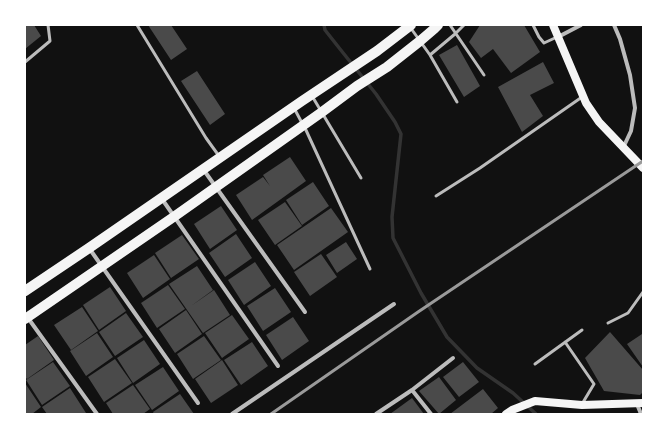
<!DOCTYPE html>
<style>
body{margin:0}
#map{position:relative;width:668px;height:439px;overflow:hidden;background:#111;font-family:"IBM Plex Sans",sans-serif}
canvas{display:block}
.frame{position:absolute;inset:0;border:26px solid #fff;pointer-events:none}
</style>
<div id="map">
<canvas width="668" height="439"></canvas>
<div class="frame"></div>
</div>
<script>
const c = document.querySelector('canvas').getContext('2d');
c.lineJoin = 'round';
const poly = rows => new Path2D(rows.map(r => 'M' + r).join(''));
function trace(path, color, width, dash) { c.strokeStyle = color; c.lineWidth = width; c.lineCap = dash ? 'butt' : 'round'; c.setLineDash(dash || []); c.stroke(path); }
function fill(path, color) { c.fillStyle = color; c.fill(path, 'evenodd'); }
trace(poly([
 [324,25,325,30,340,49,376,94,395,122,401,134,392,217,393,238,421,293,447,337,477,368,513,393,536,414]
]), '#333', 3.5);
fill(poly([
 [25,25,34,25,41,36,25,49],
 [148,25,171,25,187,49,171,60],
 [480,25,524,25,540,52,511,73,493,49,481,58,469,42],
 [457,45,480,86,464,97,439,55],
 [543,62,554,83,530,95,543,116,522,132,498,87],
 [197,71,225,114,210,125,181,81],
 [290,157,306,181,252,220,236,195,263,177,270,186,263,175],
 [313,182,329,206,302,225,286,200],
 [285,202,302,226,275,245,258,220],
 [221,206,237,230,210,249,194,224],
 [331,208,348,232,294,270,277,245],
 [236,234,252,258,225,277,209,253],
 [182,235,199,259,171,278,155,253],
 [346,242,357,259,337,273,326,255],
 [321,254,337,277,310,296,294,272],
 [154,255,170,279,143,298,127,273],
 [255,262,271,286,244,305,228,280],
 [197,266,213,290,191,306,214,290,230,315,203,333,169,284],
 [168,285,185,309,157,328,141,303],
 [110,287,126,311,99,330,83,305],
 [275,288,291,312,263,331,247,306],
 [82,307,98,331,71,350,54,325],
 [186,310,202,334,175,353,159,329],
 [126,313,143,337,115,356,99,332],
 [232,315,249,339,222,358,205,333],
 [293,317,309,341,282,360,266,335],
 [610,332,643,370,643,392,640,395,604,391,585,358],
 [97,333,113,357,86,376,70,351],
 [642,334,643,336,643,367,627,344],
 [38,336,54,360,27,379,25,377,25,345],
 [204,336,221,360,193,379,177,354],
 [144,340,160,364,133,383,117,358],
 [252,342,268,366,241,385,224,360],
 [115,359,132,383,104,402,88,377],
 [222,360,238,385,211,403,195,379],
 [53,362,70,386,42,405,26,380],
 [463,362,479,382,459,397,443,377],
 [163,367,179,391,152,410,135,385],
 [439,377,456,400,439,414,419,391],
 [25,383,41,407,32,414,25,414],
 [133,385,150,409,143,414,113,414,106,403],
 [70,388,86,413,84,414,47,414,42,407],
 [483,389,498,408,491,414,450,414],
 [180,394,194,414,154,414,153,412],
 [412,398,424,414,390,414]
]), '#4a4a4a');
trace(poly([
 [137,25,206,138,219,156],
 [450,25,484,75],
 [533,25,539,37,544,43,557,37],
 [410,27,430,55,457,102],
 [430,55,455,34,464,25],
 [25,62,50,41,48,25],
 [312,96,361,178],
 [294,108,302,123],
 [305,128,370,269],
 [436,196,480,168,582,97],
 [608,323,628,313,643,292],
 [565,342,594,384,582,404],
 [535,364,582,330]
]), '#bcbcbc', 3);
trace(poly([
 [614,25,620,39,630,75,635,108,631,131,623,148],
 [558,37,581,25],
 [203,169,305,312],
 [162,199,278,366],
 [89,248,198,403],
 [28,318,97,414],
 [412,390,431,414],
 [637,404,641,414],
 [232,414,394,304],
 [376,414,412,390,453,358]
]), '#bcbcbc', 4);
trace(poly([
 [553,25,586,103,599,122,643,168],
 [506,414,512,410,535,401,582,405,643,403]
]), '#f5f5f5', 8);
trace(poly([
 [25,291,89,248,302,101,377,51,411,25],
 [25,319,175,216,322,112,357,86,387,67,420,41,434,29,438,25]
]), '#f5f5f5', 10);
trace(poly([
 [271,414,418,312,643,161]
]), '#9a9a9a', 3);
</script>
